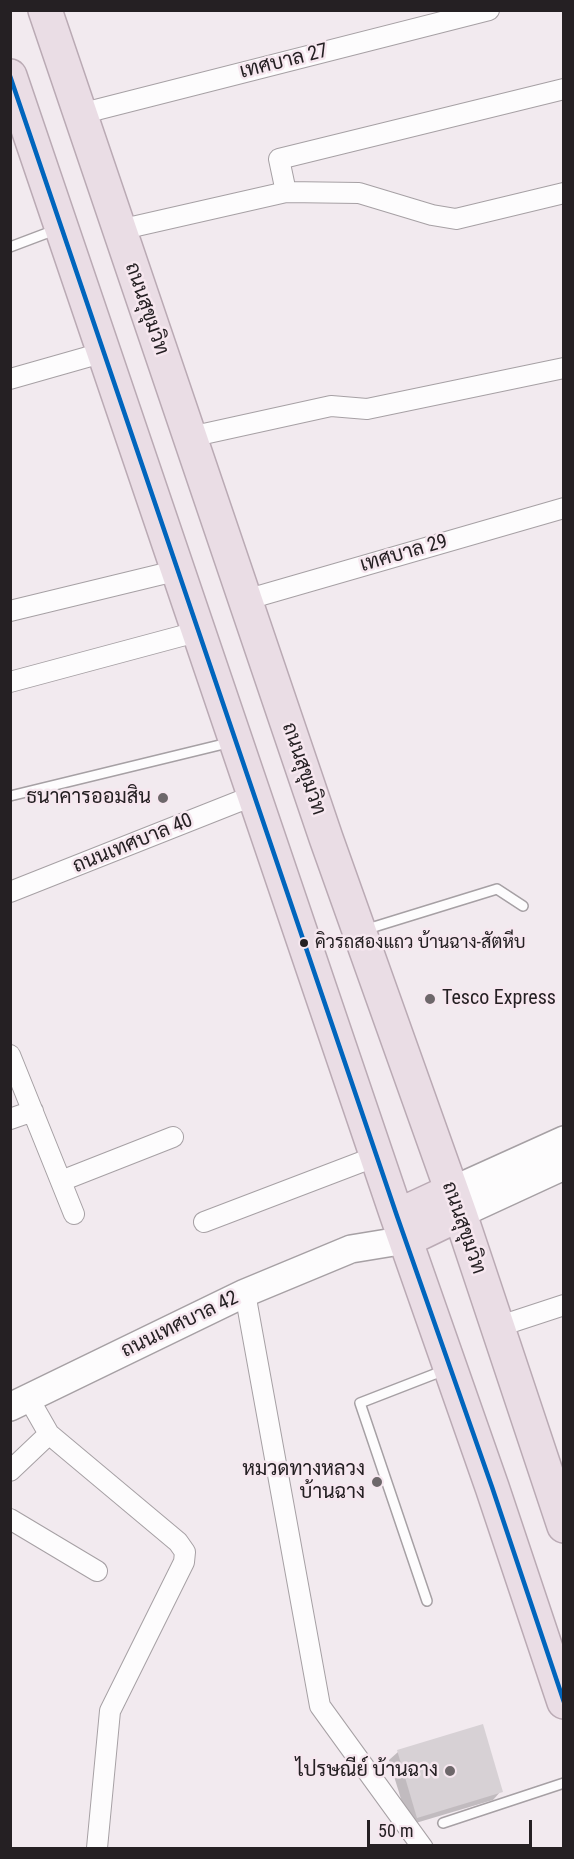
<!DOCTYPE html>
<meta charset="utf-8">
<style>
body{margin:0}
#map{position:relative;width:574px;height:1859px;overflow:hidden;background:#f2eaef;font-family:"Roboto Condensed",sans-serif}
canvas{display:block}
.frame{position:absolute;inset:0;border:12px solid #252023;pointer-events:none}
.scale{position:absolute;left:367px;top:1820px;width:165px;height:27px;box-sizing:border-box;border:3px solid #252023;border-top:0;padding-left:8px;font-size:18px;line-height:21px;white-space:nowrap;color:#252023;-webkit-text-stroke:4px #f6e7ef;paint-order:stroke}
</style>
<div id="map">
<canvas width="574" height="1859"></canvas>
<div class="frame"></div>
<div class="scale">50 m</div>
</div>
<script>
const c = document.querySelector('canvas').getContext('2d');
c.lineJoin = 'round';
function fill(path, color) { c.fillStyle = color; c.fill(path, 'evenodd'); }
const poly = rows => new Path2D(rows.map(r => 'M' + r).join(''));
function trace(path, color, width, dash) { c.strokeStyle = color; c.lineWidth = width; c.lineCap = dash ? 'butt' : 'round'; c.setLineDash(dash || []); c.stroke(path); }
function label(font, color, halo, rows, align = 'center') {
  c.font = font + ' "Roboto Condensed",Sarabun,sans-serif'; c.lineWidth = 5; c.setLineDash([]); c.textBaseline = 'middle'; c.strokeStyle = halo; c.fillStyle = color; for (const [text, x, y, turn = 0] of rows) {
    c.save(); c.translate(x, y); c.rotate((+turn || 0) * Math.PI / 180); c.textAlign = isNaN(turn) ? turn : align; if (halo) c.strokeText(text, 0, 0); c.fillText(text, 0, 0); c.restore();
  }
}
fill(poly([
 [398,1752,501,1791,493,1800,409,1825,389,1760]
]), '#0003');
fill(poly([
 [483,1724,503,1792,417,1818,397,1750]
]), '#d7d1d5');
const lane = poly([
 [10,247,55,230],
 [10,796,232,742],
 [364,930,497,889,523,906],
 [427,1601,360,1403,445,1370],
 [443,1823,564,1783]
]);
const street = poly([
 [80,114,489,10],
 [286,192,279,159,564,89],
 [119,230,286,192,359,193,432,215,456,219,564,193],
 [10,379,105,352],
 [190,437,331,406,367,409,564,368],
 [245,600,564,508],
 [10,611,179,570],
 [10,682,200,631],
 [10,892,255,795],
 [10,1055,74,1214],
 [10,1119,33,1111],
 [61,1181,173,1137],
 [204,1222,377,1156],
 [245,1293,320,1706,423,1848],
 [497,1327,564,1305],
 [29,1399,49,1434,178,1542,185,1552,184,1562,110,1711,97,1848],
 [10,1471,49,1434],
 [10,1519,97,1571]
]);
const secondary = poly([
 [451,1191,564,1140],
 [460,1214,564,1166],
 [10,1407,245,1293,351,1249,406,1240]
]);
const highway = poly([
 [45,10,326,838,460,1214,564,1526],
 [10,76,397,1216,492,1487,564,1702],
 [397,1216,451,1191],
 [406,1240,460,1214]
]);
trace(lane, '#a6a0a4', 12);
trace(street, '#a6a0a4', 22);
trace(secondary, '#a6a0a4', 30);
trace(highway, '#baaab4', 36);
trace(lane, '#fdfcfd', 9);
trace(street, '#fdfcfd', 20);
trace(secondary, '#fdfcfd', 27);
trace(highway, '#eadde5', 33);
trace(poly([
 [10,76,397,1216,492,1487,564,1702]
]), '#0065bd', 4.5);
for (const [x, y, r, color] of [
 [163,798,6,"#6d676a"],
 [304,943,5,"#252023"],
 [430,999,6,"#6d676a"],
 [377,1482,6,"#6d676a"],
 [450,1771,6,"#6d676a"]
]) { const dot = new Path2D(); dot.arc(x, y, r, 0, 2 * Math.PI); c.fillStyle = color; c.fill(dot); trace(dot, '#f6e7ef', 2); }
label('18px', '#252023', '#f6e7ef', [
 ["คิวรถสองแถว บ้านฉาง-สัตหีบ",315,943]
], 'left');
label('20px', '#252023', '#f6e7ef', [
 ["เทศบาล 27",284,62,-14],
 ["ถนนสุขุมวิท",146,309,71],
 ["เทศบาล 29",404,554,-16],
 ["ถนนสุขุมวิท",303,769,71],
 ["ถนนเทศบาล 40",133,844,-22],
 ["ถนนสุขุมวิท",463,1228,71],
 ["ถนนเทศบาล 42",180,1325,-26]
]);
label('20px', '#252023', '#f6e7ef', [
 ["ธนาคารออมสิน",151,798],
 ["Tesco Express",442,999,"left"],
 ["หมวดทางหลวง",365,1470],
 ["บ้านฉาง",365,1493],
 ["ไปรษณีย์ บ้านฉาง",438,1771]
], 'right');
</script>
